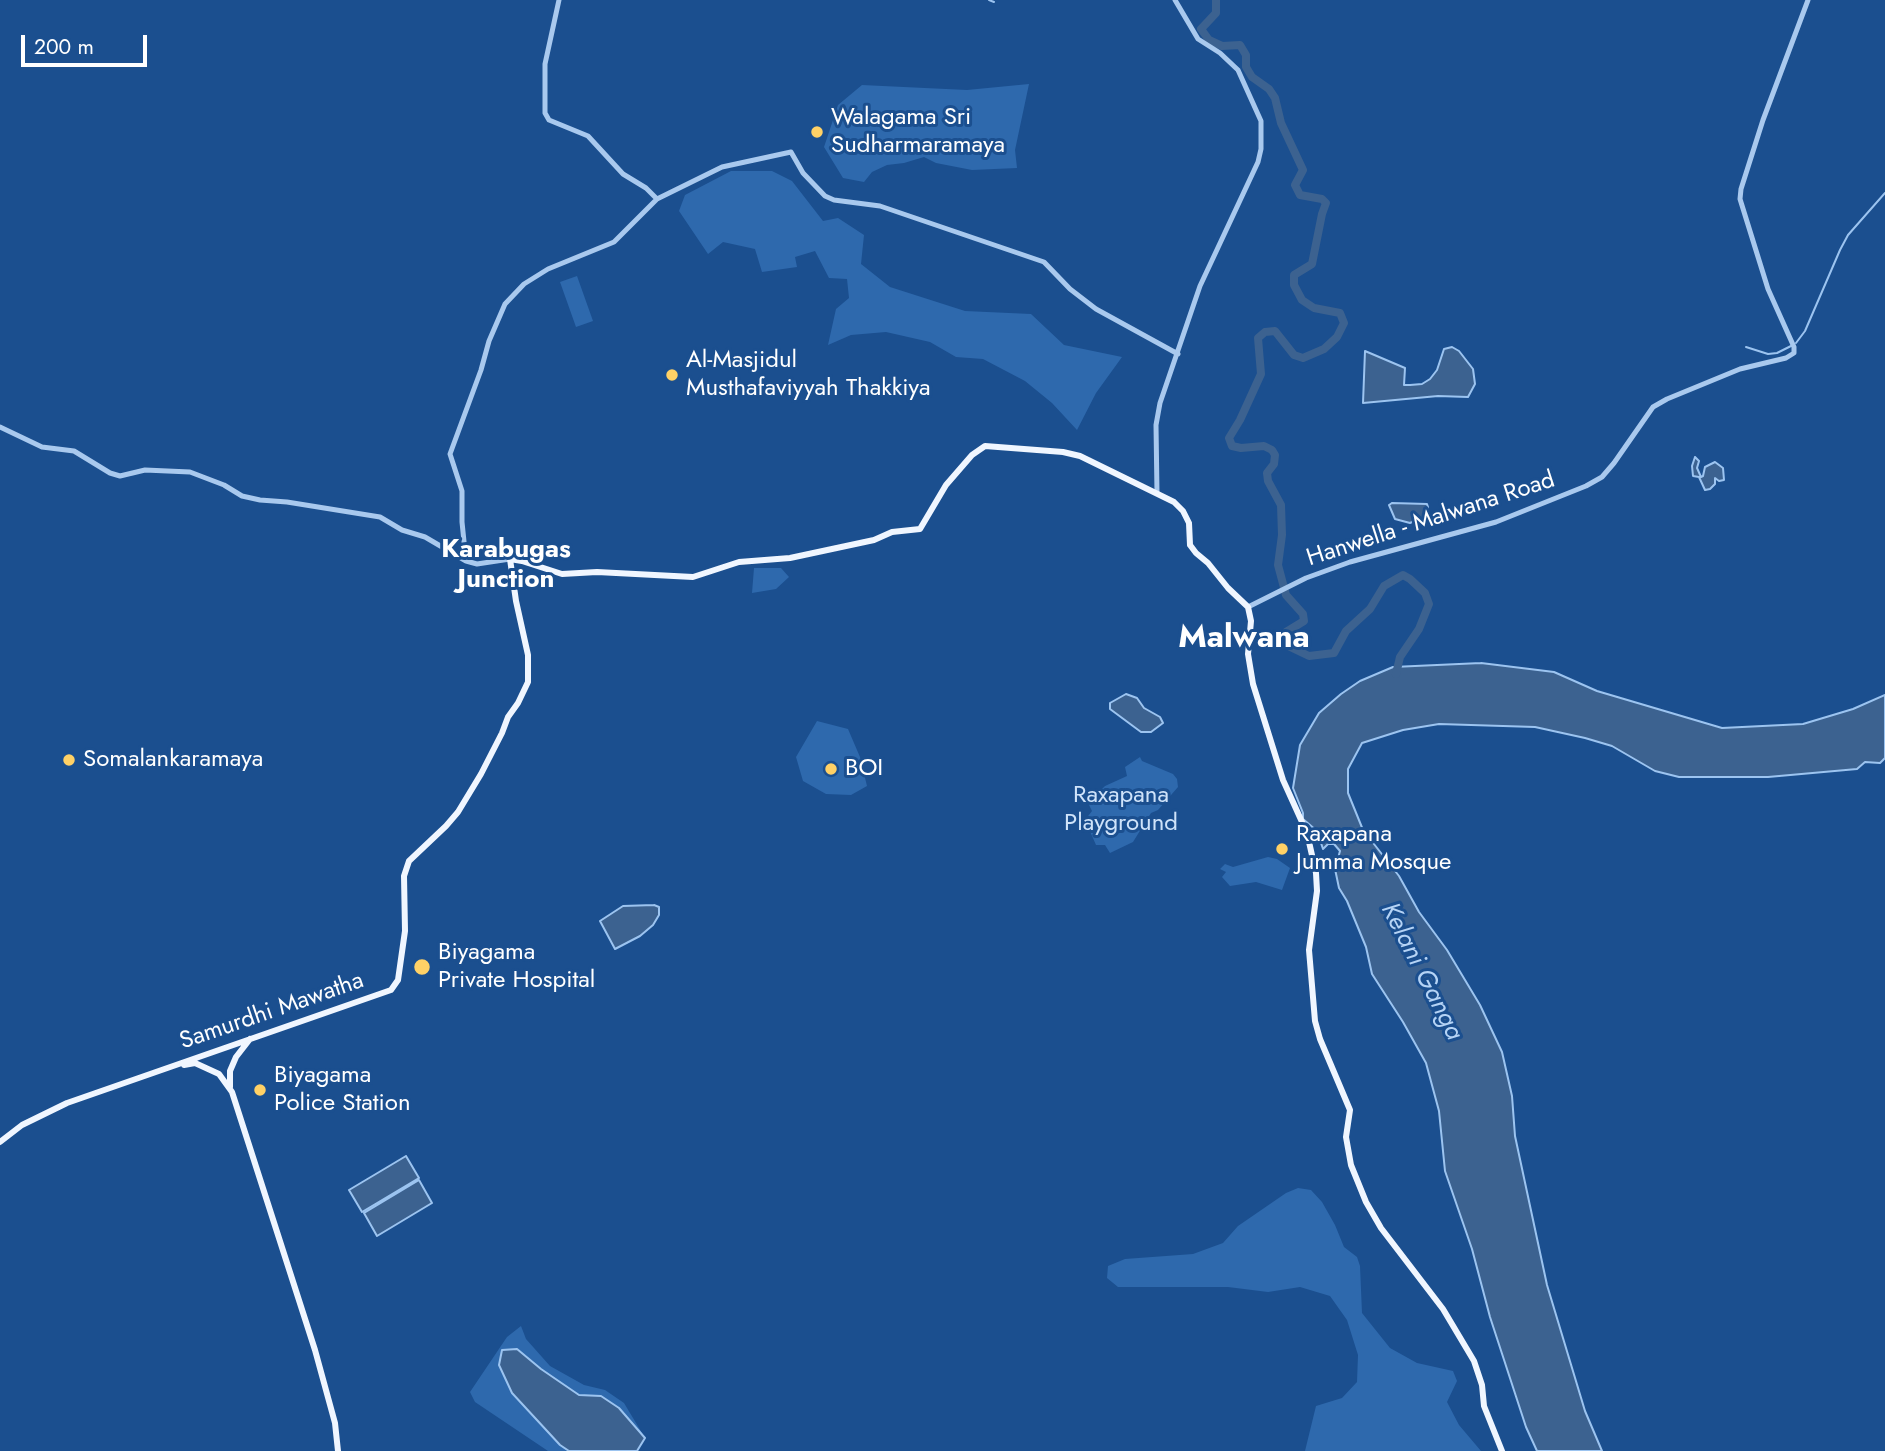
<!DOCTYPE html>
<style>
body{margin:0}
#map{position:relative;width:1885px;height:1451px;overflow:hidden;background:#1b4f8f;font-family:Jost,sans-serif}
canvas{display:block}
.scale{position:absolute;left:21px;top:35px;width:126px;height:32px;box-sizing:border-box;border:4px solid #fff;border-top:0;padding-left:9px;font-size:21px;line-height:24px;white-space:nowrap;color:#fff;-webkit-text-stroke:5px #1b4f8f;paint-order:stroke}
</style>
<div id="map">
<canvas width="1885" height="1451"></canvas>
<div class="scale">200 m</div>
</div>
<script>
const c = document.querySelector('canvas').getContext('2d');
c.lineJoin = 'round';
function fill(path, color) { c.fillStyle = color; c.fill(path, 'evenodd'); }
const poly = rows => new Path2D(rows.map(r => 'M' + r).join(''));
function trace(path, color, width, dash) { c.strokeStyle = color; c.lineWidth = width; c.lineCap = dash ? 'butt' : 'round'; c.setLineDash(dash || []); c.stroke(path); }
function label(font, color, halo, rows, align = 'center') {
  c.font = font + ' Jost,sans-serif'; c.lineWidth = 6; c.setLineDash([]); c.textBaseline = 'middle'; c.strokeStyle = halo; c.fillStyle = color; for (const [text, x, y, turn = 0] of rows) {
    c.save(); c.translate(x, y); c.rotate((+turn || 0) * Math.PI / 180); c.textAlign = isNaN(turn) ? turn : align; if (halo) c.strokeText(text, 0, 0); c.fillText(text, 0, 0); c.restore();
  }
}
fill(poly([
 [1029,84,1015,150,1017,168,972,170,936,163,924,157,904,163,887,165,872,172,864,182,843,178,824,147,838,105,862,85,967,90],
 [731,171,772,171,792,181,823,221,838,218,864,235,861,264,890,287,965,311,1031,314,1064,345,1122,357,1096,393,1077,430,1052,403,1025,381,983,359,956,357,930,342,886,332,851,335,828,345,836,309,849,298,847,279,829,278,815,251,795,257,797,267,762,272,755,249,723,242,708,254,679,211,685,195],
 [577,276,593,321,576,327,560,282],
 [754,568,781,568,789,577,776,589,752,593],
 [817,721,848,729,860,757,867,786,851,795,826,794,803,781,796,757],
 [1140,757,1142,761,1173,774,1177,779,1178,787,1158,810,1151,813,1133,842,1110,853,1105,845,1096,845,1085,820,1092,811,1088,803,1105,786,1127,776,1125,767],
 [1268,857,1277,859,1290,868,1282,890,1256,882,1230,886,1222,877,1226,872,1220,869,1225,864,1233,867],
 [1298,1188,1311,1190,1322,1202,1335,1225,1344,1247,1357,1257,1360,1266,1362,1313,1390,1348,1417,1363,1453,1371,1457,1381,1447,1402,1459,1425,1481,1451,1305,1451,1316,1406,1342,1398,1357,1382,1358,1355,1347,1320,1330,1296,1300,1287,1268,1292,1228,1287,1118,1287,1107,1278,1108,1266,1125,1259,1193,1254,1223,1243,1238,1226,1286,1193],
 [521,1326,526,1339,550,1366,584,1385,605,1390,624,1403,645,1438,619,1408,601,1396,579,1395,541,1369,516,1349,499,1365,512,1393,560,1445,569,1451,548,1451,475,1402,470,1392,507,1337]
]), '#2e69ad');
const water = poly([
 [1452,347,1459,351,1473,369,1475,384,1468,397,1438,396,1363,403,1365,351,1405,368,1404,385,1410,385,1422,384,1430,379,1437,370,1444,349,1452,347],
 [1695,457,1699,461,1697,468,1701,477,1703,476,1705,467,1715,462,1723,468,1724,480,1719,481,1715,478,1715,484,1710,489,1705,490,1699,477,1693,476,1692,466,1695,457],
 [1392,503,1427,504,1428,507,1425,523,1420,525,1416,520,1410,523,1395,519,1389,505,1392,503],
 [1481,663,1554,672,1597,691,1722,728,1803,724,1853,709,1885,695,1885,758,1880,763,1865,762,1857,769,1768,777,1679,777,1655,771,1612,746,1585,738,1535,727,1439,724,1403,730,1362,743,1348,769,1348,793,1363,830,1399,876,1419,912,1447,950,1480,1005,1502,1052,1512,1096,1515,1136,1547,1285,1585,1411,1602,1451,1537,1451,1526,1427,1490,1317,1472,1249,1445,1171,1439,1111,1426,1063,1403,1022,1372,974,1366,947,1347,901,1339,888,1335,869,1340,851,1334,844,1328,844,1323,849,1317,831,1303,819,1303,813,1293,788,1300,745,1319,713,1341,694,1360,681,1393,667,1481,663],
 [1126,694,1137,698,1144,708,1160,717,1163,723,1151,732,1141,732,1110,709,1110,703,1126,694],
 [654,905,659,907,659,915,653,925,640,936,615,949,600,921,623,906,654,905],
 [406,1156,419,1178,362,1212,349,1190,406,1156],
 [419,1180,432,1203,377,1236,364,1213,419,1180],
 [517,1349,541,1369,579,1395,601,1396,619,1408,645,1438,637,1451,569,1451,560,1445,512,1393,499,1365,502,1350,517,1349]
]);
fill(water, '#3c6290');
trace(water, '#9cc4f0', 2);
trace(poly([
 [989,0,994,2],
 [1796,343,1805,331,1840,250,1848,235,1885,193],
 [1746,347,1768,354,1777,353,1791,346]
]), '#9cc4f0', 2);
trace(poly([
 [1216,0,1216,13,1201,29,1209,40,1222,46,1240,45,1246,55,1246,67,1252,77,1269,89,1275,98,1281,123,1303,170,1295,185,1300,195,1322,199,1326,203,1322,214,1312,264,1294,275,1294,285,1302,300,1314,308,1340,313,1344,323,1337,337,1324,349,1303,358,1294,355,1275,331,1265,332,1258,338,1261,374,1240,420,1229,438,1232,446,1241,448,1264,446,1272,450,1275,455,1274,464,1267,473,1268,481,1281,505,1282,535,1278,565,1286,595,1303,614,1304,621,1286,632,1286,645,1309,656,1334,653,1346,631,1370,609,1384,586,1403,575,1410,579,1425,593,1429,604,1419,629,1400,657,1396,674]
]), '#3c6290', 8);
trace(poly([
 [559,0,545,64,545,113,549,120,588,136,623,174,646,188,657,199],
 [0,427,42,447,74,451,110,473,120,476,145,470,190,472,224,485,242,496,260,500,287,502,380,517,402,530,425,537,466,561],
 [1157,493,1156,425,1160,403,1200,286,1258,162,1261,149,1261,121,1238,70,1220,53,1198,39,1175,0],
 [510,559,477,564,466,561,462,522,462,491,450,454,481,370,489,341,505,304,524,284,548,269,614,242,657,199,722,167,791,152,803,173,825,196,834,200,880,206,1044,262,1070,289,1096,309,1178,354],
 [1248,607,1306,578,1350,562,1496,522,1586,486,1602,477,1614,463,1653,407,1667,399,1740,369,1786,358,1794,353,1794,347,1768,289,1740,199,1741,189,1763,120,1808,0]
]), '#a9c9ee', 5);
trace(poly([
 [184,1065,195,1063,219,1074,232,1092,315,1350,335,1423,338,1451],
 [230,1087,230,1071,236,1057,250,1039],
 [0,1142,22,1125,67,1103,391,990,398,980,405,931,404,876,409,861,446,826,458,812,481,774,502,733,508,717,518,703,528,682,528,655,516,601,510,559,522,561,562,574,597,572,693,577,739,562,790,558,874,540,892,532,920,529,946,485,972,455,985,446,1063,452,1080,456,1174,502,1183,511,1189,523,1190,545,1196,553,1208,563,1228,588,1248,607,1251,621,1248,654,1253,684,1283,780,1307,833,1316,873,1317,891,1309,950,1315,1021,1320,1039,1350,1110,1346,1137,1351,1165,1366,1202,1381,1228,1443,1309,1474,1361,1482,1385,1484,1406,1502,1451]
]), '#f0f6ff', 6);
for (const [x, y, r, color] of [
 [817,132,7,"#ffd166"],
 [672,375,7,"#ffd166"],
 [69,760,7,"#ffd166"],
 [831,769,7,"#ffd166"],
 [1282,849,7,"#ffd166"],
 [422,967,9,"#ffd166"],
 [260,1090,7,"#ffd166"]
]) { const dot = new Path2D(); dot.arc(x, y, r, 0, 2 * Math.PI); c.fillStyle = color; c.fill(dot); trace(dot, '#1b4f8f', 2.5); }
label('24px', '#fff', '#1b4f8f', [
 ["Walagama Sri",831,118],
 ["Sudharmaramaya",831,146],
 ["Al-Masjidul",686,361],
 ["Musthafaviyyah Thakkiya",686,389],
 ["Somalankaramaya",83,760],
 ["BOI",845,769],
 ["Raxapana",1296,835],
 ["Jumma Mosque",1296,863],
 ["Biyagama",438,953],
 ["Private Hospital",438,981],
 ["Biyagama",274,1076],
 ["Police Station",274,1104]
], 'left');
label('24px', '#fff', '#1b4f8f', [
 ["Hanwella - Malwana Road",1431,520,-18],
 ["Samurdhi Mawatha",272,1012,-19]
]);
label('24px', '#cfe3fa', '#1b4f8f', [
 ["Raxapana",1121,796],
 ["Playground",1121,824]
]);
label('bold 26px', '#fff', '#1b4f8f', [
 ["Karabugas",506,551],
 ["Junction",506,581]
]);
label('italic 26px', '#b5d3f5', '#1b4f8f', [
 ["Kelani Ganga",1421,972,63]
]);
label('bold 32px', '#fff', '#1b4f8f', [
 ["Malwana",1244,639]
]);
</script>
